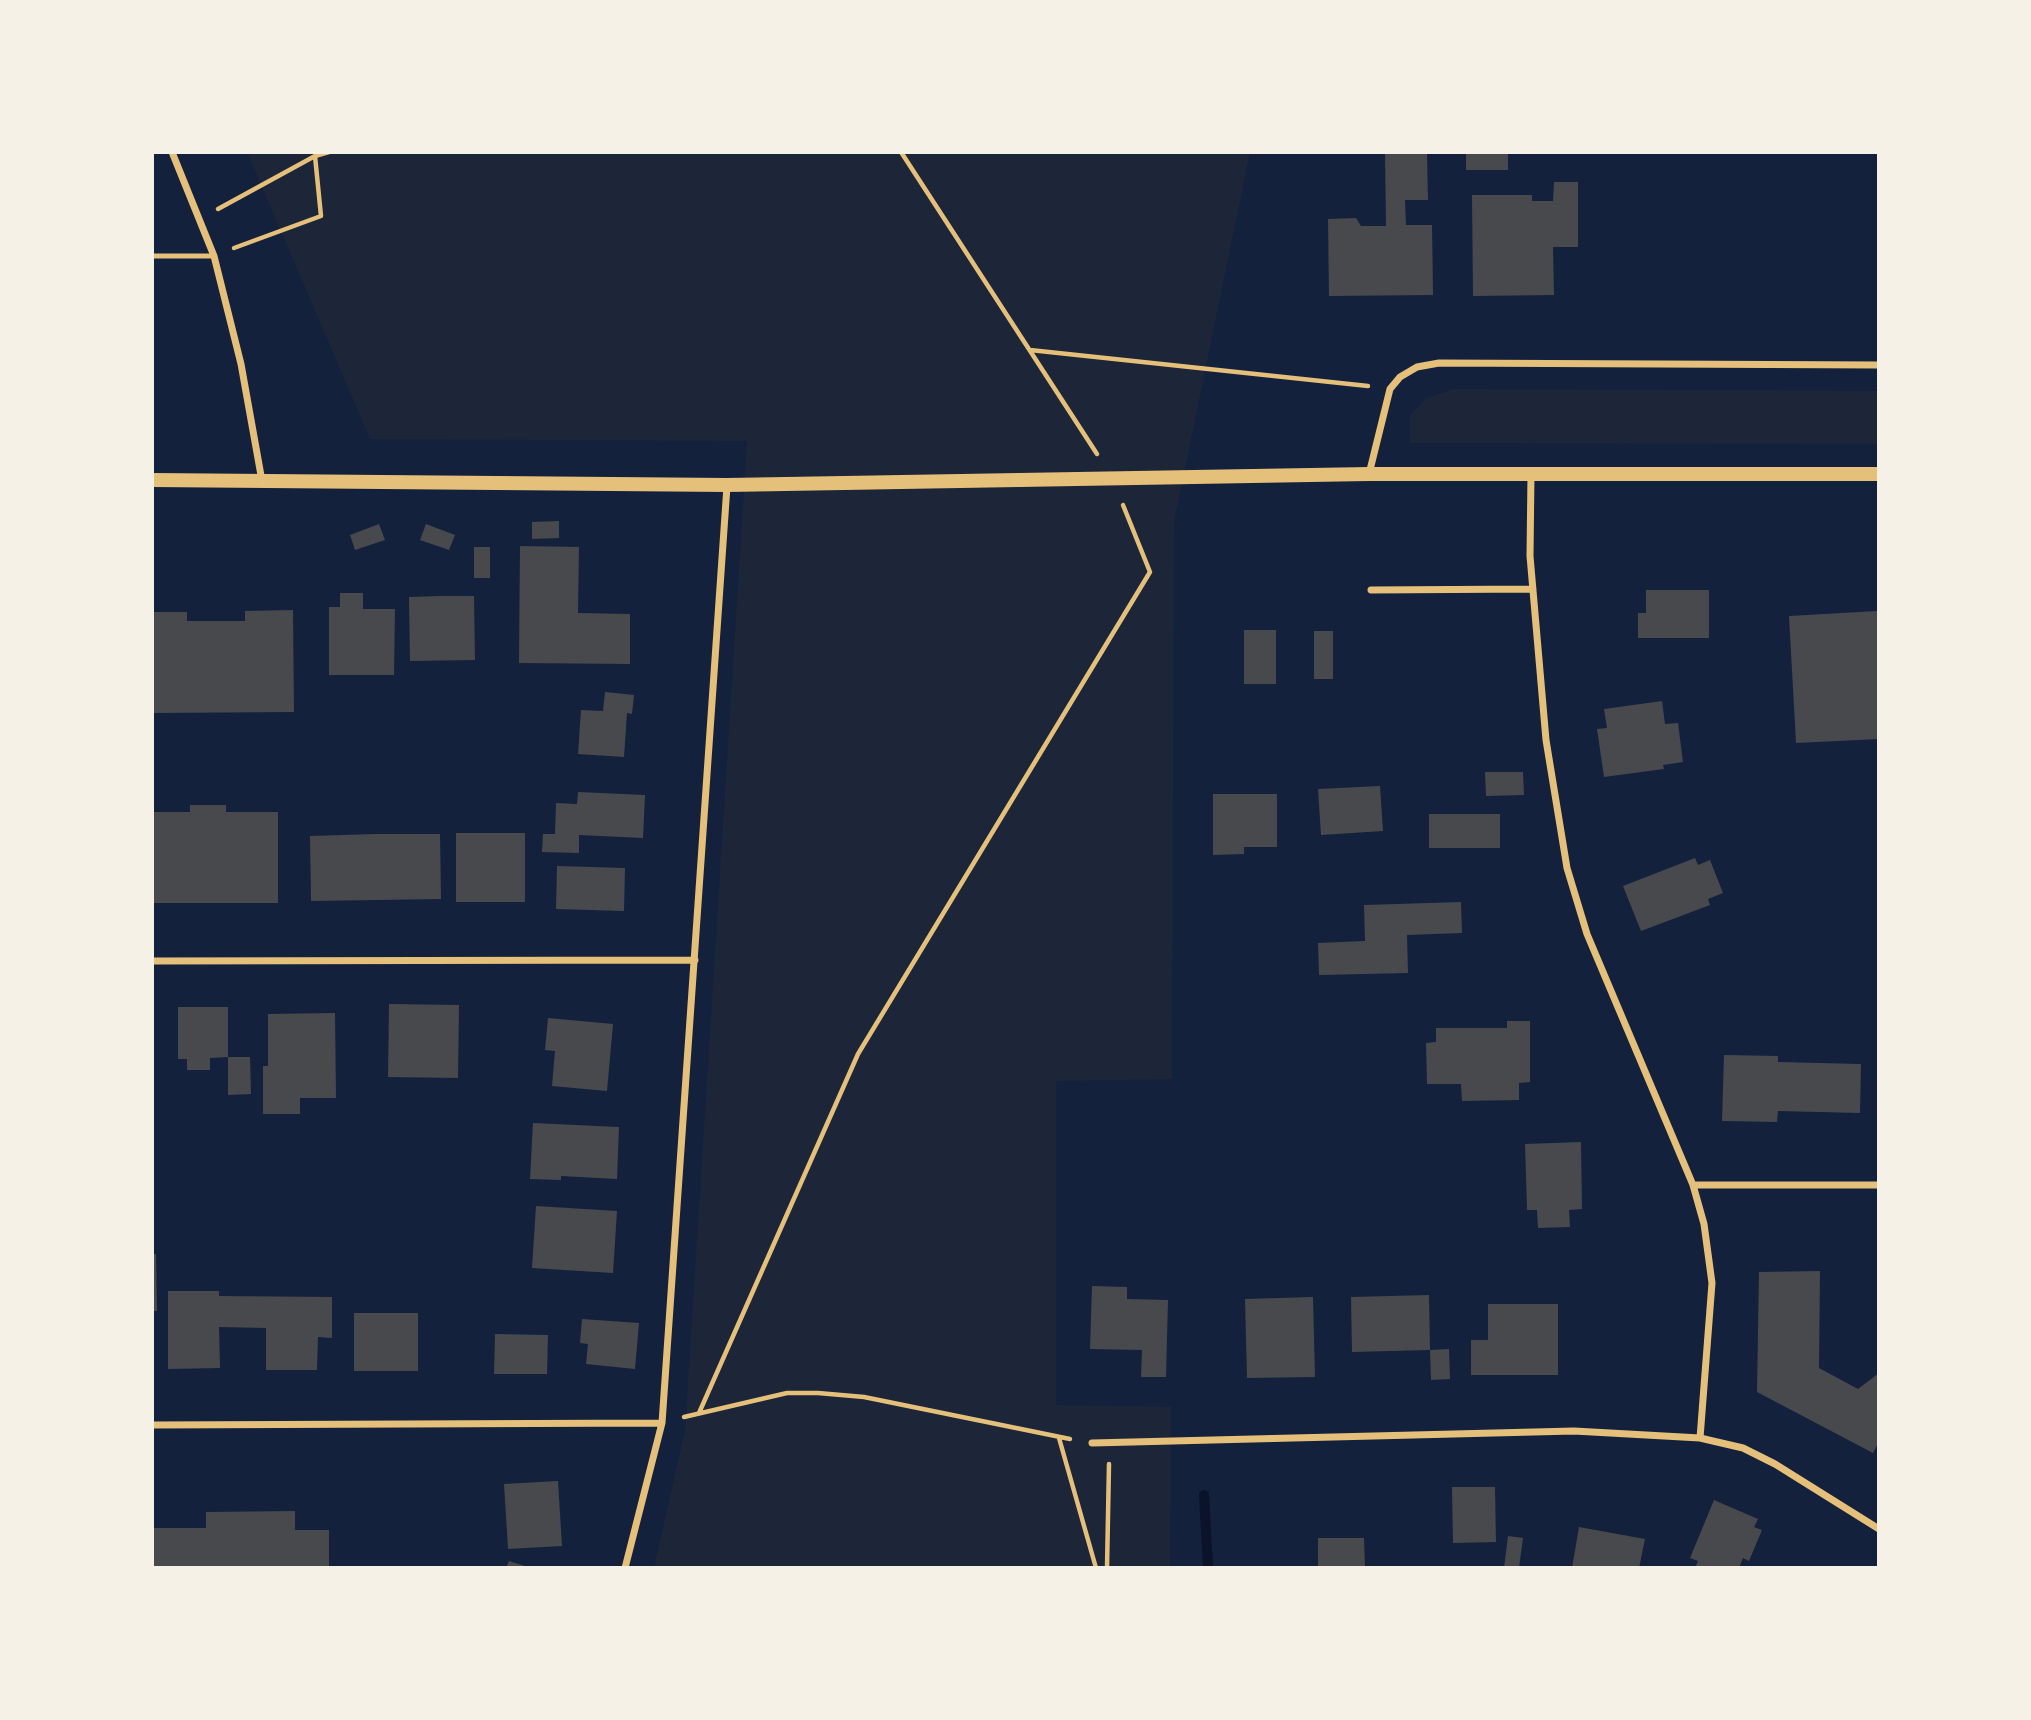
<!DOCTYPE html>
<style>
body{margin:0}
#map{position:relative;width:2031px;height:1720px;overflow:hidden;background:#14213d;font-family:Commissioner,sans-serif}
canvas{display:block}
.frame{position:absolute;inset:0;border:154px solid #f6f1e7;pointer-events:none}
</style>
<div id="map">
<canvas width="2031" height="1720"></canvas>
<div class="frame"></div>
</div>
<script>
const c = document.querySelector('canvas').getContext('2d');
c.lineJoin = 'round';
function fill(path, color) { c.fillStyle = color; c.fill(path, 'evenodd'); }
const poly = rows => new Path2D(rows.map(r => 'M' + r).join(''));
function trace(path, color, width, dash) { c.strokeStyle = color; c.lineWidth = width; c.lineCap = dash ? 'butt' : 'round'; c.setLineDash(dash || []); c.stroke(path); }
fill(poly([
 [247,152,1250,152,1174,522,1172,1079,1056,1081,1056,1405,1171,1407,1170,1568,654,1568,685,1430,747,441,370,439],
 [1454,389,1879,391,1879,444,1410,443,1410,415,1427,398]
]), '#1d2539');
trace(poly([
 [1204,1495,1208,1568]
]), '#0b132b', 10);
fill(poly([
 [1385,152,1427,152,1428,200,1405,200,1406,225,1432,225,1433,295,1329,296,1328,219,1356,218,1361,226,1386,226],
 [1466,152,1508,152,1508,170,1466,170],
 [1554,182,1578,182,1578,247,1553,247,1554,295,1473,296,1472,195,1532,195,1532,201,1553,201],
 [559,521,559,538,532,539,532,522],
 [379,524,385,540,355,550,350,535],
 [426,524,455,535,449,550,420,540],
 [520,546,579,547,578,613,630,614,630,664,519,663],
 [474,547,490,547,490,578,474,578],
 [1646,590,1709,590,1709,638,1638,638,1638,613,1646,613],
 [340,593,363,593,363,609,395,609,394,675,329,675,329,607,340,607],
 [442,596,474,596,475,660,410,661,409,597],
 [293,610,294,712,152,713,152,612,187,612,187,621,245,621,245,611],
 [1877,611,1879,739,1796,743,1789,616],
 [1244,630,1276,630,1276,684,1244,684],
 [1314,631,1333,631,1333,679,1314,679],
 [605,692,634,695,632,714,627,713,624,757,578,754,581,710,603,711],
 [1662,701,1665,724,1678,723,1683,762,1663,765,1664,769,1604,777,1597,729,1607,728,1604,709],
 [1485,772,1523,772,1524,795,1486,796],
 [1380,786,1383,831,1321,835,1318,789],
 [578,792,645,795,643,838,579,835,579,853,542,852,543,834,555,834,556,803,577,804],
 [1213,794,1277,794,1277,847,1244,847,1244,854,1213,855],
 [190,805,226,805,226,812,278,812,278,903,152,903,152,812,190,812],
 [1429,814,1500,814,1500,848,1429,848],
 [456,833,525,833,525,902,456,902],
 [376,834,440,834,441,899,311,901,310,836],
 [1695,858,1698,865,1710,860,1723,893,1708,899,1710,905,1641,931,1623,886],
 [557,866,625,868,624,911,556,909],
 [1461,902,1462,933,1407,935,1408,973,1319,975,1318,943,1365,941,1364,905],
 [389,1004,459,1005,458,1078,388,1077],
 [178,1007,228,1007,228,1057,210,1058,210,1070,187,1070,187,1059,178,1059],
 [335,1013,336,1098,300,1098,300,1114,263,1114,263,1066,268,1066,268,1014],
 [548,1018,613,1024,607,1091,552,1086,555,1051,545,1050],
 [1507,1021,1530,1021,1530,1082,1519,1083,1519,1100,1462,1101,1461,1084,1427,1084,1426,1043,1436,1042,1436,1028,1507,1028],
 [1724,1055,1778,1056,1778,1062,1861,1064,1860,1113,1778,1111,1777,1122,1722,1121],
 [228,1057,250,1057,251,1094,228,1095],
 [533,1123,619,1127,617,1179,561,1176,561,1180,530,1179],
 [1581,1142,1582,1209,1569,1210,1570,1227,1538,1228,1537,1210,1527,1210,1525,1144],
 [536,1206,617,1211,613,1273,532,1268],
 [152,1254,156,1254,157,1311,152,1311],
 [1820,1271,1819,1368,1858,1389,1879,1373,1879,1442,1873,1453,1757,1392,1759,1272],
 [1092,1286,1127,1287,1127,1299,1168,1300,1166,1377,1141,1377,1142,1350,1090,1349],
 [168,1291,219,1291,219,1296,332,1297,332,1338,318,1337,317,1370,266,1370,266,1328,219,1327,220,1368,168,1369],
 [1429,1295,1430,1350,1449,1349,1450,1379,1431,1380,1430,1350,1352,1352,1351,1297],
 [1313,1297,1315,1377,1247,1378,1245,1299],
 [1488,1304,1558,1304,1558,1375,1471,1375,1471,1340,1488,1340],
 [354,1313,418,1313,418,1371,354,1371],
 [582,1319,639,1323,635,1369,586,1364,588,1344,580,1343],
 [495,1334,548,1335,547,1374,494,1374],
 [558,1481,562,1546,508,1549,504,1484],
 [1452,1487,1495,1487,1496,1542,1453,1543],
 [1714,1500,1758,1519,1754,1527,1762,1530,1749,1561,1743,1558,1739,1568,1695,1568,1698,1561,1690,1558],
 [295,1511,295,1530,329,1530,329,1568,152,1568,152,1528,206,1528,206,1512],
 [1579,1527,1645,1539,1639,1568,1572,1568],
 [1508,1536,1523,1538,1519,1568,1504,1568],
 [1318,1538,1364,1538,1365,1568,1318,1568],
 [509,1561,528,1567,528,1568,506,1568]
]), '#48494c');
trace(poly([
 [901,152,1097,454],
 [218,209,315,156,329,152],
 [234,248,321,216,315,156],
 [1030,350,1368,386],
 [699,1413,858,1054,1150,572,1123,505],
 [684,1417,787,1393,818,1393,864,1397,1070,1439],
 [1059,1438,1096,1568],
 [1107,1568,1109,1464]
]), '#e5c07b', 4.5);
trace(poly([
 [152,256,214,256]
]), '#e5c07b', 5);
trace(poly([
 [172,152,214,256,241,364,262,481],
 [1369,474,1390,389,1400,377,1417,367,1439,363,1879,365],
 [1531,474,1530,556,1546,740,1567,868,1587,934,1693,1185,1704,1224,1712,1283,1700,1438],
 [1371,590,1533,589],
 [152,961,695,960],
 [1693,1185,1879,1185],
 [152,1425,662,1423],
 [1092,1443,1574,1431,1700,1438,1743,1448,1775,1464,1879,1529],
 [625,1568,662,1423,727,486]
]), '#e5c07b', 7);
trace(poly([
 [152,480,727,485,1369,474,1879,474]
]), '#e5c07b', 14);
</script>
